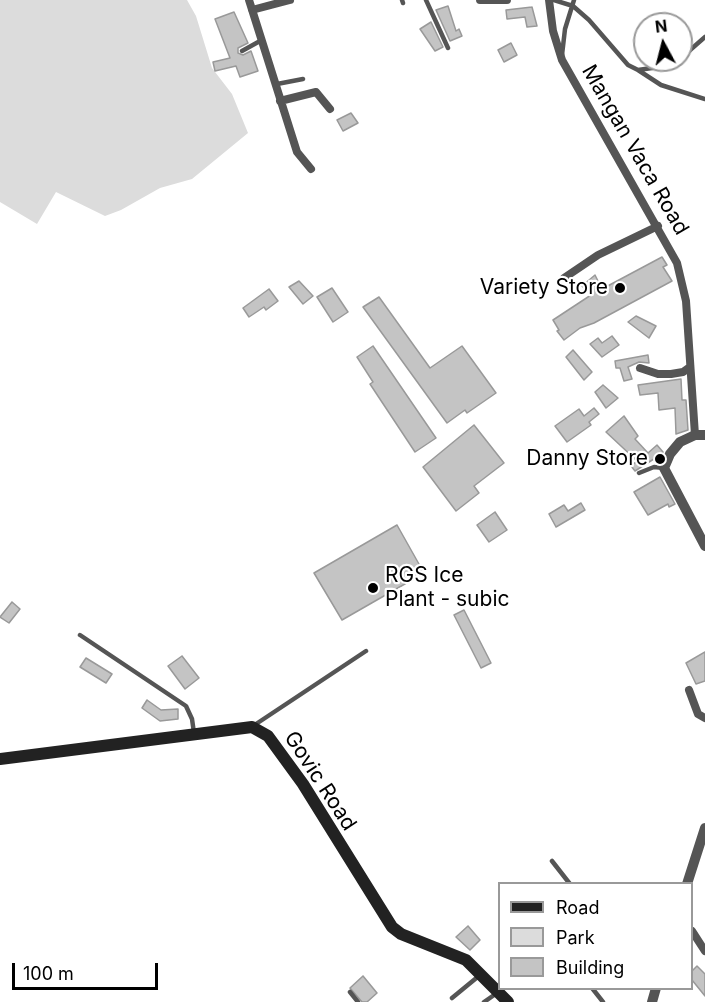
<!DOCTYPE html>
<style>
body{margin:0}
#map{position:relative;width:705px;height:1002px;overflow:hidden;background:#fff;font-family:Inter,sans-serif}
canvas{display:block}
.legend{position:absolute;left:498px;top:882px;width:195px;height:108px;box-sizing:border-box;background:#fff;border:2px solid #999;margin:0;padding:8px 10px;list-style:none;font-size:18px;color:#000}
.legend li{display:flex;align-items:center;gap:12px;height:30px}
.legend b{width:30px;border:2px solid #999}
.north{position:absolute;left:633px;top:12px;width:60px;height:60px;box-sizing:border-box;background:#fff;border:2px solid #999;border-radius:50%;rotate:353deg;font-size:16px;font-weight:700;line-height:24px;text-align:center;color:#000}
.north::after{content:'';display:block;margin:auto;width:21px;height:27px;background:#000;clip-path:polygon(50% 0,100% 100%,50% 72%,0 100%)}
.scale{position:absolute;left:12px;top:963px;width:146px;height:27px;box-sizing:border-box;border:3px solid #000;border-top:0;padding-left:8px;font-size:18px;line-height:21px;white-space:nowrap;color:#000;-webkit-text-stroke:4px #fff;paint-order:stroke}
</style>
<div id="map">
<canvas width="705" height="1002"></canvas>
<ul class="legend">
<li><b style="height:8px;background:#222"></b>Road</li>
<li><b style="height:16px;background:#dcdcdc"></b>Park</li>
<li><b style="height:16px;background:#c4c4c4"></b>Building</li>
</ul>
<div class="north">N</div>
<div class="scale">100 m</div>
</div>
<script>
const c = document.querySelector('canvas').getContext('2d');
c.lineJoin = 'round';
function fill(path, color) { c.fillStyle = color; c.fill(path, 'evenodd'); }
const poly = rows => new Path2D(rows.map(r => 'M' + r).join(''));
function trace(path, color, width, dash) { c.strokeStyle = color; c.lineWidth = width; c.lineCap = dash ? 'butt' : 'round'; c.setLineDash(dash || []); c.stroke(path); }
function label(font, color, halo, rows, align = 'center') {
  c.font = font + ' Inter,sans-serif'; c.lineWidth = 4.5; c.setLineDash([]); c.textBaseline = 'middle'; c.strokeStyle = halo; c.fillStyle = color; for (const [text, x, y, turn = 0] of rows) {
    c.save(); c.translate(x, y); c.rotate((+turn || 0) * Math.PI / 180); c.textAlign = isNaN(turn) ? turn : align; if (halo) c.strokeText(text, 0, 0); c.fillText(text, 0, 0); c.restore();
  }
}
fill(poly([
 [0,0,187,0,196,16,212,68,232,94,248,133,192,179,160,188,121,210,105,216,56,192,37,224,0,202]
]), '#dcdcdc');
const building = poly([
 [448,6,456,31,459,29,462,36,450,41,436,10,448,6],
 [532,7,537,26,527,27,525,17,507,19,506,10,532,7],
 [234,12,248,43,238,48,238,53,243,55,251,51,258,71,240,77,236,66,215,71,213,62,230,58,215,19,234,12],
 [431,22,443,47,435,51,420,29,431,22],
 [511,43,517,55,504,62,498,50,511,43],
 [351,113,358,123,343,131,337,120,351,113],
 [662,257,667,265,663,267,672,281,594,323,580,328,564,340,557,331,559,330,553,320,591,295,582,286,595,275,602,289,662,257],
 [299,281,313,296,303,304,289,287,299,281],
 [332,288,348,312,333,322,317,297,332,288],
 [269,289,278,301,266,310,264,307,249,317,243,308,269,289],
 [379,297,430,368,462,346,496,393,467,413,465,410,447,423,363,307,379,297],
 [636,316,656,326,649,338,628,322,636,316],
 [612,336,619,345,602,357,590,344,598,338,602,343,612,336],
 [373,346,436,438,415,452,370,384,373,382,357,357,373,346],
 [573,350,592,372,584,380,566,357,573,350],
 [648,355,649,363,639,362,628,367,632,379,624,381,620,368,616,368,615,361,648,355],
 [681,379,682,400,686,400,688,430,676,434,675,408,659,410,658,393,640,395,638,385,681,379],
 [603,385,618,398,606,408,595,392,603,385],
 [594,408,599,414,589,422,591,425,567,442,555,426,579,409,584,416,594,408],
 [624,416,638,436,635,439,648,453,657,445,663,452,659,460,657,457,635,471,631,466,637,461,606,432,624,416],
 [474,425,504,463,474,486,479,493,456,511,423,467,474,425],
 [660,477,675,504,669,507,668,504,648,515,634,492,660,477],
 [581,503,585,510,556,527,549,514,564,505,568,511,581,503],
 [495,512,507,530,489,542,477,525,495,512],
 [397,525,424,573,342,620,314,573,397,525],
 [12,602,20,609,9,623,0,617,12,602],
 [464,610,491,663,481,668,454,615,464,610],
 [705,652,705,681,696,684,686,663,705,652],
 [182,656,199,678,185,689,168,666,182,656],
 [86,658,112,674,106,683,80,667,86,658],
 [147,700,161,710,178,709,178,719,160,721,142,708,147,700],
 [468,926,480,940,470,950,456,937,468,926],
 [697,966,705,974,705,996,692,980,692,971,697,966],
 [363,976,377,993,367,1002,362,1002,350,988,363,976]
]);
fill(building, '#c4c4c4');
trace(building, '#999', 1.5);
trace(poly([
 [402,0,403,3],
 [426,0,448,48],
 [554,0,573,6,589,20,628,65,638,70,666,66,679,60],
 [242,51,260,41],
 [562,55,565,29,574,0],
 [681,58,705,37],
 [638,70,661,85,705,99],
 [277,84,303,79],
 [639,473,654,467,664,468],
 [80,635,186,706,192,719,194,733],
 [253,726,366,651],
 [552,861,570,884],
 [592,988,603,1002],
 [350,992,358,1002],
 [452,998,480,975],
 [484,1002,497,993]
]), '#555', 4.5);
trace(poly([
 [249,0,297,152,311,169],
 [480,0,507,0],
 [549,0,553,31,562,60,677,263,686,301,695,435],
 [252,10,290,0],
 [280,101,316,92,330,109],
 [564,278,598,255,658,226],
 [640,368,658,374,671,374,683,372,690,367],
 [689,690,698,714,705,718],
 [692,931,705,951]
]), '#555', 8);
trace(poly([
 [705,435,695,435,680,442,670,454,664,468,705,546],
 [687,884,705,828],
 [652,1002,656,988]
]), '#555', 10);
trace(poly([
 [0,759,252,727,268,736,303,784,392,927,401,934,466,960,508,1002]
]), '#222', 12);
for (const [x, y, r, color] of [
 [620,288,6,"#000"],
 [660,459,6,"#000"],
 [373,588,6,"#000"]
]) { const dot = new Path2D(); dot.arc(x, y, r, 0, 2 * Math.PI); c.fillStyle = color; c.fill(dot); trace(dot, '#fff', 2); }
label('21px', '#000', '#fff', [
 ["Mangan Vaca Road",635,150,60],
 ["Govic Road",320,781,57]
]);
label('21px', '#000', '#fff', [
 ["Variety Store",608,288],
 ["Danny Store",648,459],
 ["RGS Ice",385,576,"left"],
 ["Plant - subic",385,600,"left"]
], 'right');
</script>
